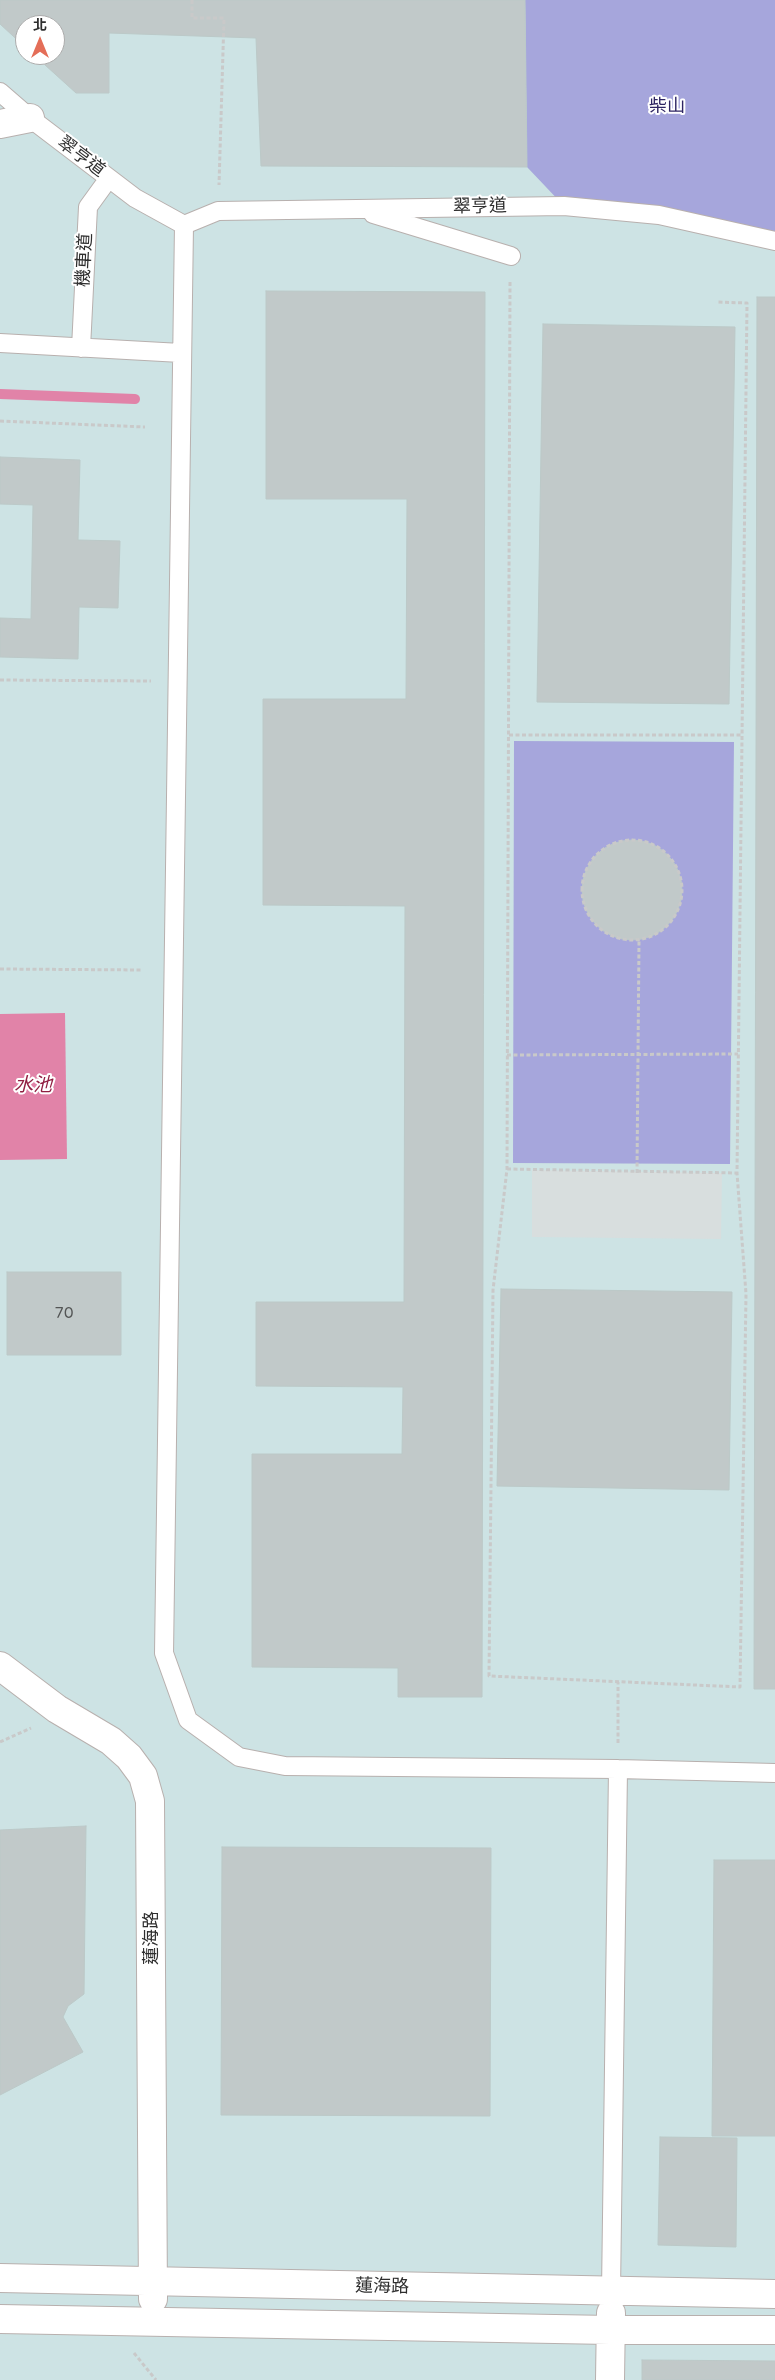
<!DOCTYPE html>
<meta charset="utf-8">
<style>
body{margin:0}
#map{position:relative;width:775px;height:2380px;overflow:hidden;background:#e2edec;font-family:"Varela Round","Noto Sans TC",sans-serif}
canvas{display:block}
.north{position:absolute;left:15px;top:15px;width:50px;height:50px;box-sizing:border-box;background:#fff;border:1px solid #ababab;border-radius:50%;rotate:0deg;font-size:14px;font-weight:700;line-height:20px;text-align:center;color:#2e2e2e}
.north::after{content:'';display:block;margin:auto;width:18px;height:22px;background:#e46e58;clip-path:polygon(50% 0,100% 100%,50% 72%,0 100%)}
</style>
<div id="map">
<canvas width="775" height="2380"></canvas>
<div class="north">北</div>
</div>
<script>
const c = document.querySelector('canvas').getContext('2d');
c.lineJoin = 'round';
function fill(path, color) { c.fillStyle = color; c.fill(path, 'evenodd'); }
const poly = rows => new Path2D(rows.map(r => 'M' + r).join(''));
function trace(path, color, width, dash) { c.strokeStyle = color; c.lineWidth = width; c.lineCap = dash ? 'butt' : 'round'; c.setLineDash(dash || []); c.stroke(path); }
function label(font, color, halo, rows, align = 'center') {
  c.font = font + ' "Varela Round","Noto Sans TC",sans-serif'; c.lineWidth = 4; c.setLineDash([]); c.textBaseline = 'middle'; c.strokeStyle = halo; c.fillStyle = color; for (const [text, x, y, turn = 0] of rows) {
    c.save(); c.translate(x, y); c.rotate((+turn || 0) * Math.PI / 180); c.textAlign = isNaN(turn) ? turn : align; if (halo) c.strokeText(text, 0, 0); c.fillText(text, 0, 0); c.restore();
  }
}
fill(poly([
 [0,0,775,0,775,2380,0,2380],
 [25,25,55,25,55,55,25,55]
]), '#cde3e4');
fill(poly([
 [525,0,775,0,775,241,564,206,527,167],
 [514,741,734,742,730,1164,513,1163]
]), '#a6a6dc');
fill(poly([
 [532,1170,722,1173,721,1239,532,1237]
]), '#d8dede');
fill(poly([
 [65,1013,67,1159,0,1160,0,1014]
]), '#e183a8');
trace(poly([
 [0,394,135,399]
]), '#e183a8', 10);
const building = poly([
 [0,0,525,0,527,167,261,166,256,38,109,33,109,93,76,93,34,55,55,55,55,25,25,25,25,47,0,24,0,0],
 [266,291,485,292,482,1697,398,1697,398,1668,252,1667,252,1454,402,1454,403,1387,256,1386,256,1302,404,1302,405,906,263,905,263,699,406,699,407,499,266,499,266,291],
 [757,297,775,297,775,1689,754,1689,757,297],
 [543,324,735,327,729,704,537,702,543,324],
 [0,457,80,460,78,540,120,541,118,608,79,607,78,659,0,657,0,618,31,619,33,505,0,504,0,457],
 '582 890a50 50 0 1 1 100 0a50 50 0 1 1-100 0Z',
 [7,1272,121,1272,121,1355,7,1355,7,1272],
 [501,1289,732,1292,729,1490,497,1486,501,1289],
 [86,1826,84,1994,68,2006,63,2017,83,2052,0,2095,0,1830,86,1826],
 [222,1847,491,1848,490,2116,221,2115,222,1847],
 [714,1860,775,1860,775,2136,712,2136,714,1860],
 [660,2137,737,2138,736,2247,658,2245,660,2137],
 [642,2360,775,2361,775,2380,642,2380,642,2360]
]);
fill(building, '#c1c9c9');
trace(building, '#bcc9c8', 1);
const service = poly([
 [0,92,30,118,135,198,184,225],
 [373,214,511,256],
 [184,225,164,1653,188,1720,239,1757,285,1766,618,1769,775,1773],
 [184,225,218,211,564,206,659,215,775,241],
 [0,343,181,353],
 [81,348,88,207,109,178],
 [611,2291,618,1769]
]);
const minor = poly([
 [0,124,30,118],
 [0,1666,57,1709,111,1741,129,1757,143,1776,150,1801,153,2299],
 [0,2278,775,2294],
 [0,2319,610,2330,775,2330],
 [610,2380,611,2313]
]);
trace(service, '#b8b0ae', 20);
trace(minor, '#b8b0ae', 30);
trace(poly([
 [192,0,192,18,224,18,219,185],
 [510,282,507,1169,493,1290,489,1676,740,1687,746,1294,737,1173,747,303,716,302],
 [0,421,145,427],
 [0,680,151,681],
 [509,735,742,735],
 '582 890a50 50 0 1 1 100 0a50 50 0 1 1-100 0Z',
 [0,969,142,970],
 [507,1055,738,1054],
 [507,1169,737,1173],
 [637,1173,639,940],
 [0,1742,31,1728],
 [618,1743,618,1682],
 [134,2353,156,2380]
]), '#c9c9c9', 3, [4, 2.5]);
trace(service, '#fff', 18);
trace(minor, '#fff', 28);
label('15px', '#535555', null, [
 ["70",64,1314]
]);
label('18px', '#2e2563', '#fff', [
 ["柴山",667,107]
]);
label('18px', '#2e2e2e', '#fff', [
 ["翠亨道",81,157,37],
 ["翠亨道",480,207,-1],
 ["機車道",85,260,-87],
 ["蓮海路",152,1938,-90],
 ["蓮海路",382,2287,1]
]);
label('italic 19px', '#901f42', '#fff', [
 ["水池",33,1086]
]);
</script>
